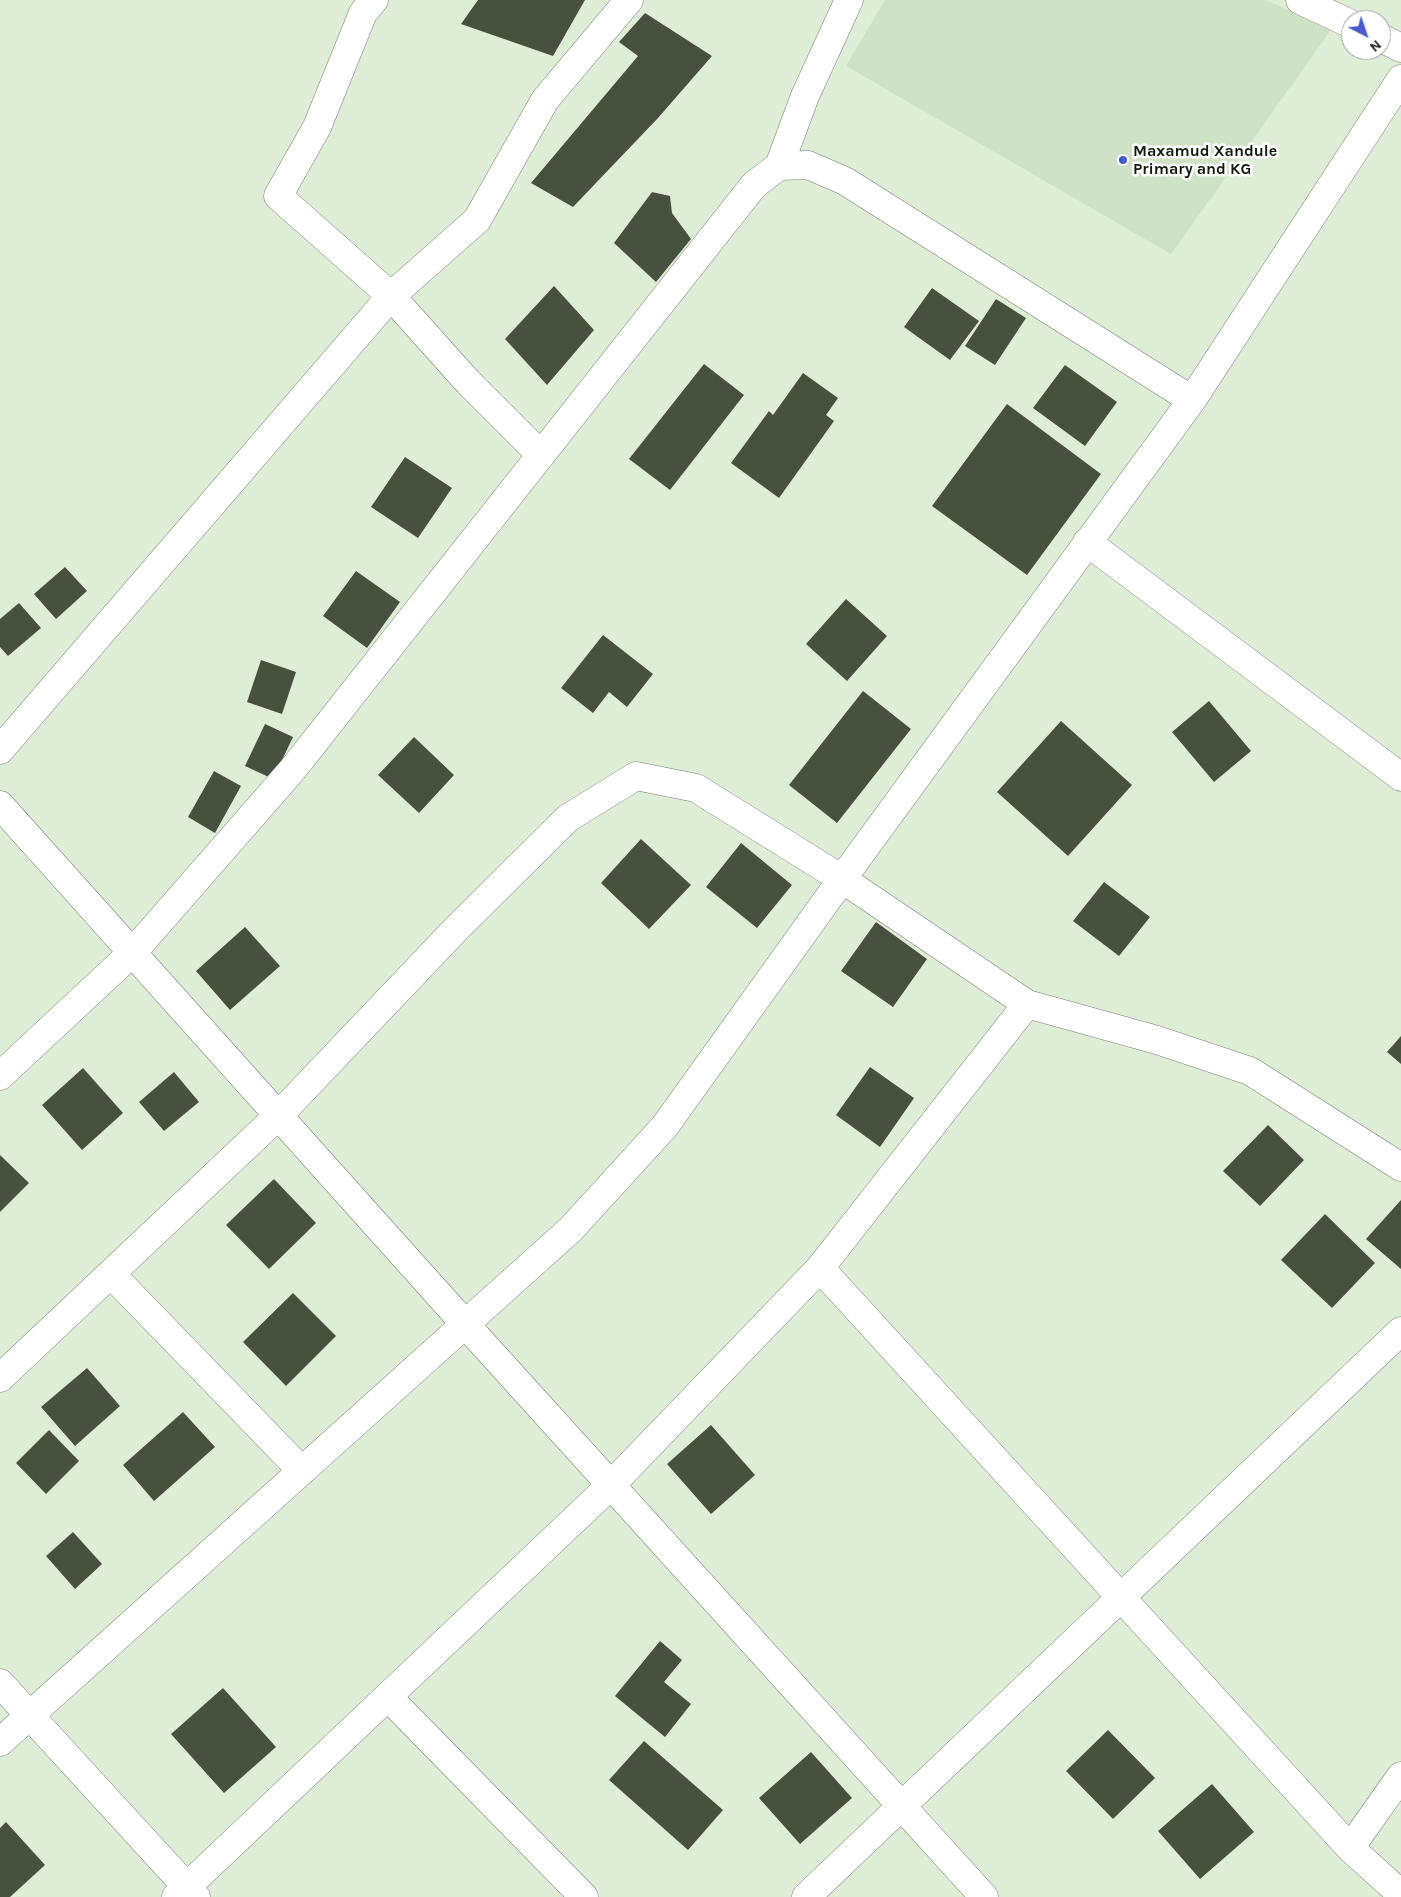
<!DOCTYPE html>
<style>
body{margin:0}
#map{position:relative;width:1401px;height:1897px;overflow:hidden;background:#deedd6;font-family:Karla,sans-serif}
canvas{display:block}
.north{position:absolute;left:1341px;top:10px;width:50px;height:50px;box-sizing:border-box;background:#fff;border:1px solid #a0a29f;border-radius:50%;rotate:139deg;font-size:14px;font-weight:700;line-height:20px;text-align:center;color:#12170f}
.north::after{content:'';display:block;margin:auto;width:18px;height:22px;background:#475cd0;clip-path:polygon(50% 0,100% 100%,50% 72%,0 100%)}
</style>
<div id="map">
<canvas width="1401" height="1897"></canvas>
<div class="north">N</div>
</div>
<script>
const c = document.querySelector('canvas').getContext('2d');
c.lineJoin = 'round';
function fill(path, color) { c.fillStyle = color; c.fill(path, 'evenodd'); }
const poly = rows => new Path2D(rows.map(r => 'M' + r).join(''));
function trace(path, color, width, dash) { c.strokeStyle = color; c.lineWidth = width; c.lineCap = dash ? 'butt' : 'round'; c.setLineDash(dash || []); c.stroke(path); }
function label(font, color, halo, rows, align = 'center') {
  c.font = font + ' Karla,sans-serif'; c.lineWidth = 5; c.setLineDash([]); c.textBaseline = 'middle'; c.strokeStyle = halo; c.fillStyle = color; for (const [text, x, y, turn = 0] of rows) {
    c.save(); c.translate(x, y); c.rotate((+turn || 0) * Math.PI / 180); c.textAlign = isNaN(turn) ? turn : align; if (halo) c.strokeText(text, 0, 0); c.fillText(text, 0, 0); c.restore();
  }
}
fill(poly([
 [885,0,1266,0,1331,30,1171,254,846,66]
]), '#cfe2c5');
fill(poly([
 [478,0,585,0,553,56,461,24],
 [645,13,712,56,658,118,573,207,531,183,638,56,619,42],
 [652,192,670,196,672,213,691,239,656,282,614,243],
 [554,286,594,330,547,385,505,339],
 [932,288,979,321,950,360,904,327],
 [996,299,1026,318,995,365,965,346],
 [704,364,744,395,670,490,629,459],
 [1065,365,1117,402,1085,446,1033,408],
 [803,373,838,398,826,415,834,421,779,498,731,463,769,411,773,415],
 [1007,404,1101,474,1027,575,932,506],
 [405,457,452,488,418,538,371,507],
 [65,567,87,591,56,619,34,594],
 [356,571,400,602,367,648,323,616],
 [846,599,887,636,847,681,806,644],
 [19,603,41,628,8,656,0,647,0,619],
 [603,635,653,674,627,707,609,692,593,713,561,688],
 [261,660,296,672,282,714,247,702],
 [863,691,911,729,837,823,789,785],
 [1209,701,1251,751,1214,782,1172,732],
 [1061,721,1132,785,1068,856,997,792],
 [265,724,293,737,273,779,245,766],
 [414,737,454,775,419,813,378,775],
 [214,771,241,786,215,833,188,817],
 [641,839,691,885,649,929,601,883],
 [741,843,792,885,757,928,706,887],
 [1104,882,1150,917,1119,956,1073,921],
 [876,922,927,959,893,1007,841,971],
 [245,927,280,966,230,1010,196,971],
 [1401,1036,1401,1064,1387,1052],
 [870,1067,914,1098,880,1147,836,1115],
 [83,1068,123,1113,82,1150,42,1105],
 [174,1072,199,1102,164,1131,139,1102],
 [1268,1125,1304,1160,1260,1206,1223,1171],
 [0,1155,29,1183,0,1212],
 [274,1179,316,1223,269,1269,226,1225],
 [1401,1200,1401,1269,1366,1239],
 [1325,1214,1375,1263,1332,1308,1281,1260],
 [293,1293,336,1336,286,1386,243,1342],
 [87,1368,120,1406,75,1446,41,1407],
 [183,1412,215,1447,154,1501,123,1465],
 [711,1425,755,1475,711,1514,667,1464],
 [49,1430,79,1461,46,1494,16,1463],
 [73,1532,102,1564,75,1589,46,1556],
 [660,1641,682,1660,664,1682,691,1704,665,1737,615,1696],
 [223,1688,276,1747,224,1793,171,1734],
 [1108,1730,1155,1778,1113,1819,1066,1771],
 [644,1741,723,1810,688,1850,609,1780],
 [811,1752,852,1798,800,1844,759,1798],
 [1212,1784,1254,1832,1200,1879,1158,1831],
 [6,1822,45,1865,10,1897,0,1897,0,1828]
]), '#46523f');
const minor = poly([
 [1300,0,1351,24],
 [1381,38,1401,48],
 [779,166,805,96,849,0],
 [540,454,468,382,391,296,477,220,545,100,629,0],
 [1087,542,1401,777],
 [0,750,391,296,278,196,317,127,363,13,374,0],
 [0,805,466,1325,984,1897],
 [0,1076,133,952,293,769,754,185,779,166,808,165,845,181,1192,400],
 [820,1268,1350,1848,1401,1894],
 [111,1274,302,1471],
 [0,1378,279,1115,456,929,568,818,636,776,696,788,842,879,1027,1004,1157,1040,1250,1071,1401,1167],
 [0,1683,196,1897],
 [388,1697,584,1897],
 [0,1742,571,1229,665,1126,842,879,1192,400,1401,79],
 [1350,1848,1401,1776],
 [176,1897,611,1485,820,1268,1027,1004],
 [806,1897,1401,1331]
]);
trace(minor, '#76836f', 29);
trace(minor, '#fff', 28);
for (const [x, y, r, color] of [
 [1123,160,5,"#475cd0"]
]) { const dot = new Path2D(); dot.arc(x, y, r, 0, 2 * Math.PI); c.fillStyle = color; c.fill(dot); trace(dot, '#fff', 2); }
label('bold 16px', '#12170f', '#fff', [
 ["Maxamud Xandule",1133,151],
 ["Primary and KG",1133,169]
], 'left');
</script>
